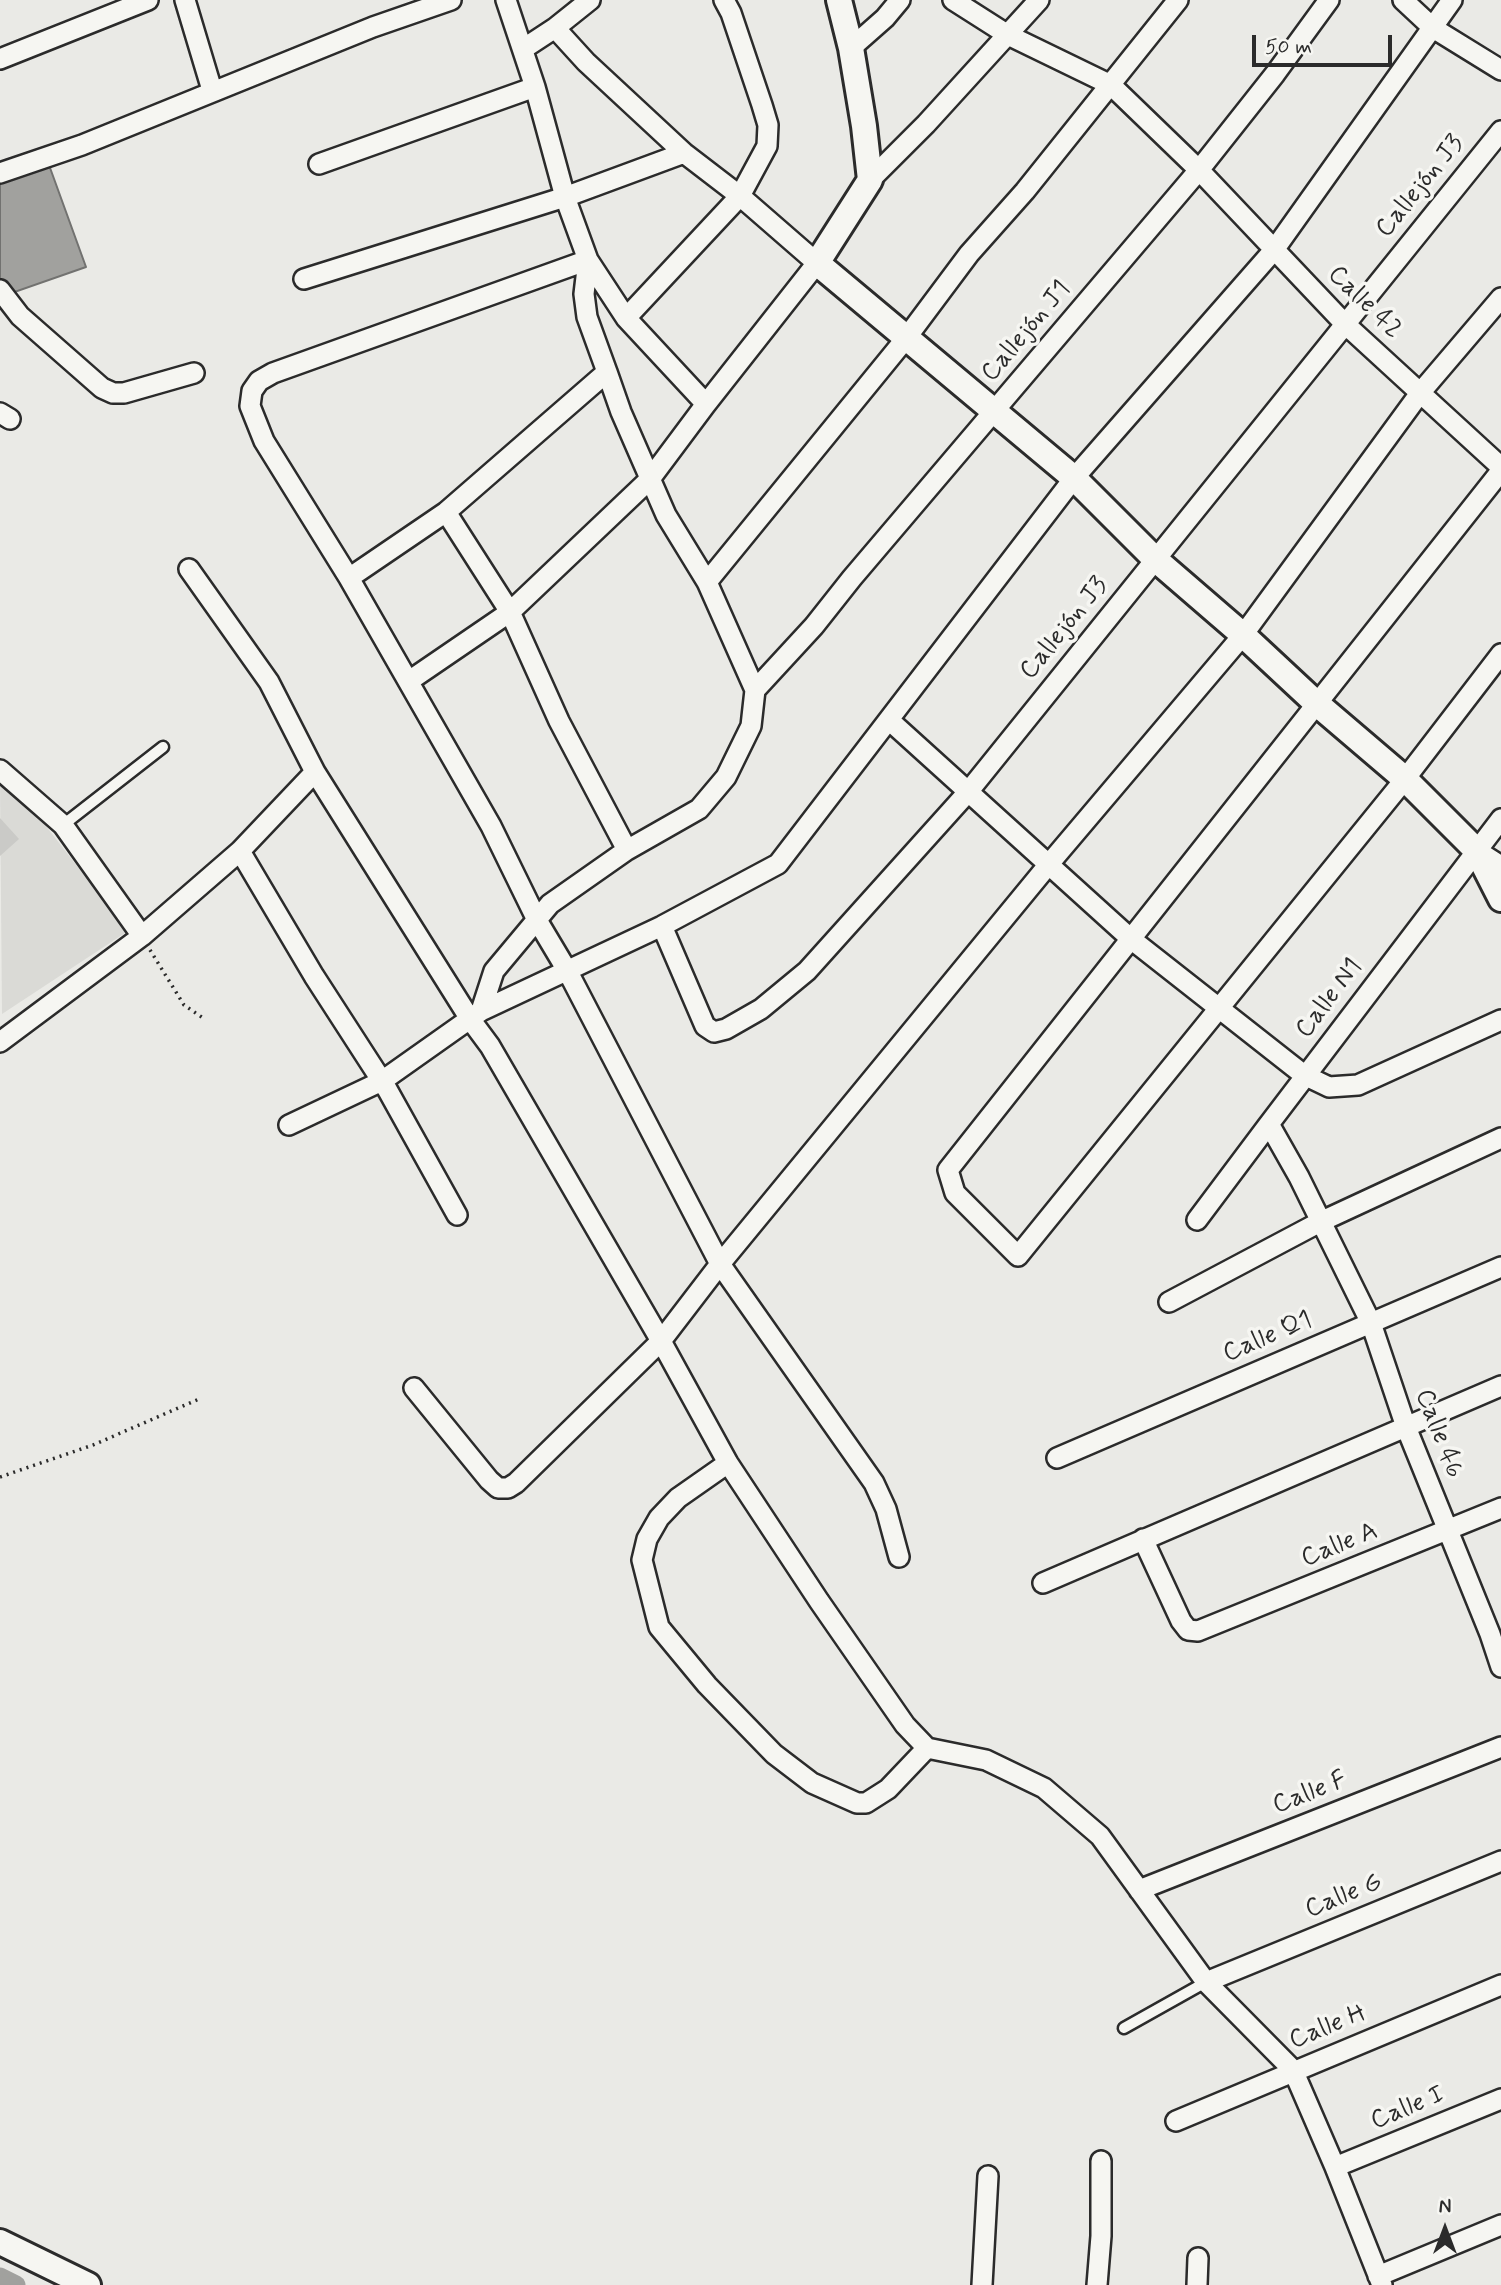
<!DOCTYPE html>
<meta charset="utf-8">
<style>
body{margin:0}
#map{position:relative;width:1501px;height:2285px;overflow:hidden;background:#eaeae6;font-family:Mynerve,sans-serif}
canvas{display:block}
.north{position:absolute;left:1410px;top:2194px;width:70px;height:70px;-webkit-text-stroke:5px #f6f6f2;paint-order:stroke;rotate:0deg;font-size:19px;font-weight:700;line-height:28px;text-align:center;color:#2b2b2b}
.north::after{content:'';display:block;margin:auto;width:24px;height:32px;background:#2b2b2b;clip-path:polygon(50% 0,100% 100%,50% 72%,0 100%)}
.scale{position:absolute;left:1252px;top:35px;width:140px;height:32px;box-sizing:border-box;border:4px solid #2b2b2b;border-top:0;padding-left:9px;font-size:21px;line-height:24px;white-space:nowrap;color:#2b2b2b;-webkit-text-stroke:5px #f6f6f2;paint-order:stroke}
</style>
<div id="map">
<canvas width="1501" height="2285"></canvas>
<div class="north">N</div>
<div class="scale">50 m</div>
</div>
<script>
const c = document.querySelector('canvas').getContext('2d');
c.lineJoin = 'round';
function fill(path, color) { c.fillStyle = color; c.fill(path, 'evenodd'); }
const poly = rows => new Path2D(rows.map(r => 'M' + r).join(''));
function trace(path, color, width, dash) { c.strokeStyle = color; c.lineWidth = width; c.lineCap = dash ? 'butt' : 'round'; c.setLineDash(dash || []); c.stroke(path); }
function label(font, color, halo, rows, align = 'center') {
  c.font = font + ' Mynerve,sans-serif'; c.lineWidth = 7; c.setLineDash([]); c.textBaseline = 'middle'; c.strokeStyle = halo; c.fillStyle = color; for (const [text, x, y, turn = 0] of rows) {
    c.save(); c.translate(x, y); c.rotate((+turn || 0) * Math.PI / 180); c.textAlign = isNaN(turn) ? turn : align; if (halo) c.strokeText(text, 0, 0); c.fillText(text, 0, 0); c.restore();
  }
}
fill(poly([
 [0,782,38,816,128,931,2,1014]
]), '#dadad6');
fill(poly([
 [0,818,19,839,0,856]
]), '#cacac7');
const water = poly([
 [49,165,86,267,0,297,0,181,49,165]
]);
fill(water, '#a1a19e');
trace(water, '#727270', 2);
trace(poly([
 [0,2277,16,2285]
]), '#a1a19e', 19);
const service = poly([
 [63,825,163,747],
 [1124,2028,1206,1982]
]);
const minor = poly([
 [185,0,212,90],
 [953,0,1008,35,1111,85,1199,170,1344,323,1501,467],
 [1403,0,1433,28,1501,70],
 [555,28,590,0],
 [851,48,885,18,900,0],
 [523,49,555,28,586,62,684,153,740,196,817,263,706,404,626,318,588,260,273,373,259,381,252,391,250,406,264,441,349,578,491,826,537,920,568,972,720,1264,874,1483,886,1509,899,1557],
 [0,59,148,0],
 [319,164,535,87],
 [0,173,82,145,373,27,451,0],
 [870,180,926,124,1039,0],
 [304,279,565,197,684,153],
 [0,290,20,316,102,388,113,393,124,393,194,373],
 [626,318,740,196,767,146,768,125,762,105,731,13,724,0],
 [0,413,10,419],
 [1501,471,948,1170,955,1193,1018,1256,1405,779,1501,654],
 [446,512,510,612,559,721,627,850],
 [189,569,269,682,315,772,470,1019,490,1046,661,1341,728,1463,819,1601,905,1725,927,1748,986,1760,1044,1788,1100,1836,1206,1982,1293,2070,1335,2167,1382,2285],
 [349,578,446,512,607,372,587,317,584,294,588,260,565,197,535,87,506,0],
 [707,582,907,337,969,254,1025,191,1178,0],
 [409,681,510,612,650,479,706,404],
 [755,690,814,626,852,578,1199,170,1275,74,1329,0],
 [889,720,1131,939,1304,1075,1329,1087,1358,1085,1501,1020],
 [0,770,63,825,142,936],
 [1501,819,1269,1124,1299,1177,1371,1323,1406,1427,1490,1634,1501,1667],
 [1476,850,1501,866],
 [240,851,314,976,387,1089,457,1215],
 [662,926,705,1026,714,1032,726,1029,761,1009,807,971,968,792,1501,131],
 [481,1011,494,971,550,904,627,850,699,809,726,777,751,726,755,690,707,582,666,515,621,412,607,372],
 [0,1042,142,936,240,851,315,772],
 [289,1125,382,1081,481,1011,662,926,778,864,1074,478,1274,250,1452,0],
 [1197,1220,1269,1124],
 [1169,1302,1320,1222,1501,1138],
 [414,1388,489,1480,498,1488,508,1488,516,1483,661,1341,720,1264,1049,864,1243,635,1420,393,1501,298],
 [1057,1458,1501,1267],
 [728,1463,678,1498,659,1518,647,1539,642,1560,659,1627,707,1685,774,1754,812,1783,857,1803,866,1803,888,1789,927,1748],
 [1143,1539,1181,1621,1188,1630,1198,1631,1501,1508],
 [1043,1583,1501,1386],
 [1139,1890,1501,1747],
 [1206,1982,1501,1861],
 [1176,2121,1501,1985],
 [1335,2167,1501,2099],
 [1378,2276,1501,2225],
 [982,2285,988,2176],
 [1097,2285,1101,2236,1101,2161],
 [1197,2285,1198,2258]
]);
const tertiary = poly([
 [839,0,851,48,864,126,870,180,817,263,1074,478,1155,559,1243,635,1316,703,1405,779,1476,850,1501,899],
 [0,2242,88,2285]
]);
trace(service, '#2b2b2b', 15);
trace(minor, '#2b2b2b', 24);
trace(tertiary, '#2b2b2b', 30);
trace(poly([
 [150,950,184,1005,203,1018],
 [0,1477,93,1445,199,1399]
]), '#2b2b2b', 3.5, [2, 5]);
trace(service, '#f6f6f2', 10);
trace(minor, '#f6f6f2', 19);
trace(tertiary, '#f6f6f2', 24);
label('26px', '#2b2b2b', '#f6f6f2', [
 ["Callejón J3",1421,187,-51],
 ["Calle 42",1364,303,44],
 ["Callejón J1",1027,332,-50],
 ["Callejón J3",1065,629,-51],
 ["Calle N1",1330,999,-53],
 ["Calle Q1",1268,1338,-23],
 ["Calle 46",1438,1434,69],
 ["Calle A",1340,1546,-22],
 ["Calle F",1310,1794,-21],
 ["Calle G",1344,1897,-22],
 ["Calle H",1328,2028,-22],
 ["Calle I",1408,2109,-22]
]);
</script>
